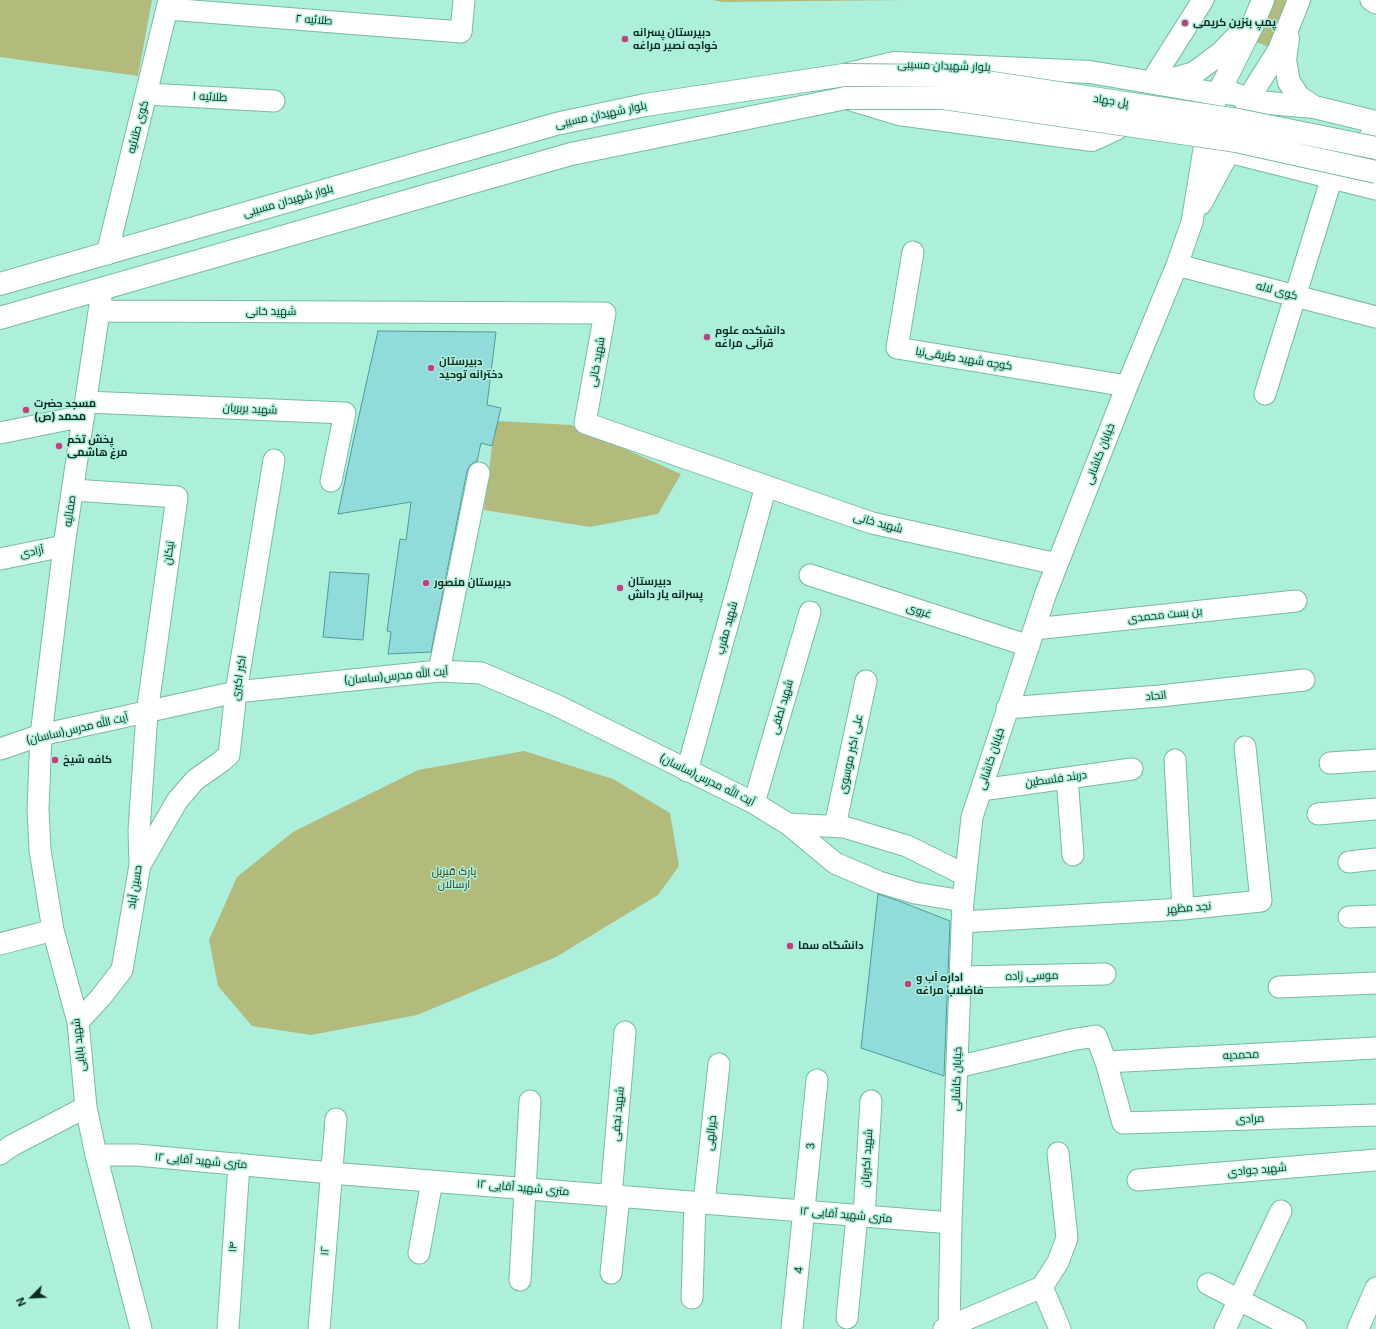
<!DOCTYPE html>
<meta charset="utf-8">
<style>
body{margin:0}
#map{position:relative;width:1376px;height:1329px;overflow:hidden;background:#acf0dc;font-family:Inter,sans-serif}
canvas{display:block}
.north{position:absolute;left:12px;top:1277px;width:40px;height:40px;-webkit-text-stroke:3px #acf0dc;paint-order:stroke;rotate:246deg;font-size:11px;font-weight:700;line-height:16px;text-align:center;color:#0f2b24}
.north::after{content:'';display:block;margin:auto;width:14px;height:18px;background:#0f2b24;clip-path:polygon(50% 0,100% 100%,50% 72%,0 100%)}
</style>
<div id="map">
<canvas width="1376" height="1329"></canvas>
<div class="north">N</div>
</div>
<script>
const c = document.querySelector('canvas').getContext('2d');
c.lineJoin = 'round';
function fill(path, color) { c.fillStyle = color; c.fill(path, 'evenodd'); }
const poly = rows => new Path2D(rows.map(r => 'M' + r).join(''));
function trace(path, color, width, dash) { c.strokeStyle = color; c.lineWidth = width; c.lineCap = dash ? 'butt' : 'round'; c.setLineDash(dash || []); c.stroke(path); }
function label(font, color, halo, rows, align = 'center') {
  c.font = font + ' Inter,Cairo,sans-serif'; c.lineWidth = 3; c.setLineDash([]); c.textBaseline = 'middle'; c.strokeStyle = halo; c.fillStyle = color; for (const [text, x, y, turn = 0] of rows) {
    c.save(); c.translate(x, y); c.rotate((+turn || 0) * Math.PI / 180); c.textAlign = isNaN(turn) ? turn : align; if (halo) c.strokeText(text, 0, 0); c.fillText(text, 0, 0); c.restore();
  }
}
fill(poly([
 [0,0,152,0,138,76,0,57],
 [713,0,908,0,723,2],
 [1270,0,1290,0,1269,47,1254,41],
 [498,421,571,425,681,474,658,514,590,527,484,510,492,446],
 [524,751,613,779,670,813,679,866,658,895,556,957,417,1015,311,1035,252,1026,218,986,209,940,237,877,293,832,418,770]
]), '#b2ba7c');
const building = poly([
 [378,331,496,332,487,405,501,408,492,446,481,443,477,461,470,465,467,471,431,652,388,654,391,632,387,631,400,539,406,540,411,502,338,514,354,438,378,331],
 [330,572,369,574,363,640,323,637,330,572],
 [878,894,899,901,950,921,944,1076,861,1048,878,894]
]);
fill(building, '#91dbda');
trace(building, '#4f9998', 1);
const minor = poly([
 [1371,0,1376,3],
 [168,9,461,32,464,0],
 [1151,82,1203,0],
 [147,94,274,101],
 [1201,204,1229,152,1376,189],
 [913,252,897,348,1127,386],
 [107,254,169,0],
 [1177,265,1376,317],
 [101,298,64,546,41,735,38,809,40,850,53,930,78,1022,86,1107,96,1155,141,1329],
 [100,311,605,313,585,423,872,523,1057,564],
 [1265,394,1332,177],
 [86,402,345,413,331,481],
 [0,433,84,416],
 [73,490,177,497,147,713,139,830,140,865,122,970,101,997,78,1022],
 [0,559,64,546],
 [810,575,1029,646],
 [1034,629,1296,601],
 [439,671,479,473],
 [1007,708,1160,696,1304,680],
 [0,749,41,735,236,692,439,671,481,673,556,705,754,803,788,824,835,863,879,882,915,893,963,901],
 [1175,760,1183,909],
 [1330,763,1376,760],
 [687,771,766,486],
 [1067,778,1073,855],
 [981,790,1132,769],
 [754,803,810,612],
 [1318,814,1376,809],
 [788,824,844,827,907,846,965,875],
 [835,826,866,681],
 [1349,862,1376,859],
 [140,865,177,801,195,780,222,761,229,755,236,692,274,460],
 [1349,917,1376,916],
 [962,922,1183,909,1261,901,1245,747],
 [0,944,53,930],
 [960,977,1105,974],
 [1279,987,1376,983],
 [1106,1062,1376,1048],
 [957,1067,1071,1040,1096,1036,1106,1062,1123,1123,1376,1115],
 [0,1154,11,1146,86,1107],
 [96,1155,137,1155,331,1173,951,1223],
 [1138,1180,1376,1160],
 [611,1196,625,1032],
 [704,1203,719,1064],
 [864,1216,871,1101],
 [419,1253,432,1181],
 [611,1273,619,1196],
 [520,1280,530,1101],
 [1208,1284,1296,1329],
 [1042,1287,1060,1329],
 [692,1298,695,1202],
 [847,1318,857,1216],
 [792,1328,817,1080],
 [228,1329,239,1164],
 [319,1329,336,1119],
 [944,1329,1042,1287,1058,1262,1067,1238,1058,1153],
 [949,1329,951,1223,963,901,972,817,1046,593,1127,386,1177,265,1192,222,1205,143],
 [1225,1329,1281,1211],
 [1358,1329,1376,1288]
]);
const major = poly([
 [1299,0,1279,50,1247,101,1314,107,1376,122],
 [1288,38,1285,60,1289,82,1299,97,1314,107],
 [1161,81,1173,79,1194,73,1221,53,1243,30],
 [1226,93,1235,94,1242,97,1247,101,1248,108,1237,143,1229,152,1221,153,1214,152,1206,147,1204,139,1215,100,1218,94,1226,93],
 [1376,133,1372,135,1362,149,1362,163,1364,169,1368,178,1376,187],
 [0,284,556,124,645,105,844,75,894,63,1090,72,1218,94,1253,24,1263,0],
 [0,318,571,154,846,98,899,114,1092,140,1116,129,1123,111]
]);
trace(minor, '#77baa7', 23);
trace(major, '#77baa7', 24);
trace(minor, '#fff', 21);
trace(major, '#fff', 22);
const majorBridge = poly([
 [844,75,946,76,1238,120,1376,148],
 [846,98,943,98,1236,141,1376,172]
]);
trace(majorBridge, '#77baa7', 24, []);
trace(majorBridge, '#fff', 22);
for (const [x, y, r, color] of [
 [1185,23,4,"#c43e7f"],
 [625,39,4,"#c43e7f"],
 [707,337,4,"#c43e7f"],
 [431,368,4,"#c43e7f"],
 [26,410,4,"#c43e7f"],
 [59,446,4,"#c43e7f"],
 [426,583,4,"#c43e7f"],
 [620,588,4,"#c43e7f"],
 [55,760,4,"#c43e7f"],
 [790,946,4,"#c43e7f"],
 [908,984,4,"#c43e7f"]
]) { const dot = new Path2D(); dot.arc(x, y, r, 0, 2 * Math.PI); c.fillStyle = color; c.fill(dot); trace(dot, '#acf0dc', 1.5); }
label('11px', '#0f2b24', '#acf0dc', [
 ["طلائیه ۲",314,20,4],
 ["بلوار شهیدان مسیبی",944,66,2],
 ["طلائیه ۱",210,97,3],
 ["پل جهاد",1111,101,8],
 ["بلوار شهیدان مسیبی",601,115,-12],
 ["کوی طلائیه",138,127,-75],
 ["بلوار شهیدان مسیبی",288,201,-16],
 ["کوی لاله",1277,291,15],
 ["شهید خانی",271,312],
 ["کوچه شهید طریقی‌نیا",964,359,9],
 ["شهید خانی",597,362,-80],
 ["شهید بربریان",250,409,3],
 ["خیابان کاشانی",1100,454,-69],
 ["صفائیه",70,511,-82],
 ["شهید خانی",878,523,15],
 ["آزادی",32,552,-11],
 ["نیکان",169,553,-82],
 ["غروی",919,611,18],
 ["بن بست محمدی",1165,615,-6],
 ["شهید مقرب",727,628,-75],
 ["آیت الله مدرس(ساسان)",396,676,-5],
 ["اکبر اکبری",239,678,-81],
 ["اتحاد",1156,696,-5],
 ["شهید لطفی",782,707,-74],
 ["آیت الله مدرس(ساسان)",77,729,-13],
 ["علی اکبر موسوی",851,754,-78],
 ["خیابان کاشانی",991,759,-72],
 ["دربند فلسطین",1056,779,-8],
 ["آیت الله مدرس(ساسان)",707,780,26],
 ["حسین آباد",135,887,-81],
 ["نجد مظهر",1189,908,-5],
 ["موسی زاده",1032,976,-1],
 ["شهید بابایی",79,1045,-97],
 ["محمدیه",1241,1055,-3],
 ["خیابان کاشانی",957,1079,-88],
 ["شهید نجفی",618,1114,-85],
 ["مرادی",1250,1119,-2],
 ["خیرالهی",711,1133,-84],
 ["3",811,1146,-85],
 ["شهید اکبریان",867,1158,-86],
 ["۱۲ متری شهید آقایی",201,1161,5],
 ["شهید جوادی",1257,1170,-5],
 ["۱۲ متری شهید آقایی",523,1188,5],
 ["۱۲ متری شهید آقایی",846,1215,5],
 ["۱۴",233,1247,-86],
 ["۱۲",325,1251,-86],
 ["4",799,1270,-84]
]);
label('bold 11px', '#0f2b24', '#acf0dc', [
 ["پمپ بنزین کریمی",1193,23],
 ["دبیرستان پسرانه",633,33],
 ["خواجه نصیر مراغه",633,46],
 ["دانشکده علوم",715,331],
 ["قرآنی مراغه",715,344],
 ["دبیرستان",439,362],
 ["دخترانه توحید",439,375],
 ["مسجد حضرت",34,404],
 ["محمد (ص)",34,417],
 ["پخش تخم",67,440],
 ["مرغ هاشمی",67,453],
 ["دبیرستان",628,582],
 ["پسرانه یار دانش",628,595],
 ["دبیرستان منصور",434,583],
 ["کافه شیخ",63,760],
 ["دانشگاه سما",798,946],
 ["اداره آب و",916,978],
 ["فاضلاب مراغه",916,991]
], 'left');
label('11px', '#323610', '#acf0dc', [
 ["پارک قیزیل",454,872],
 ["ارسالان",454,885]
]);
</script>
